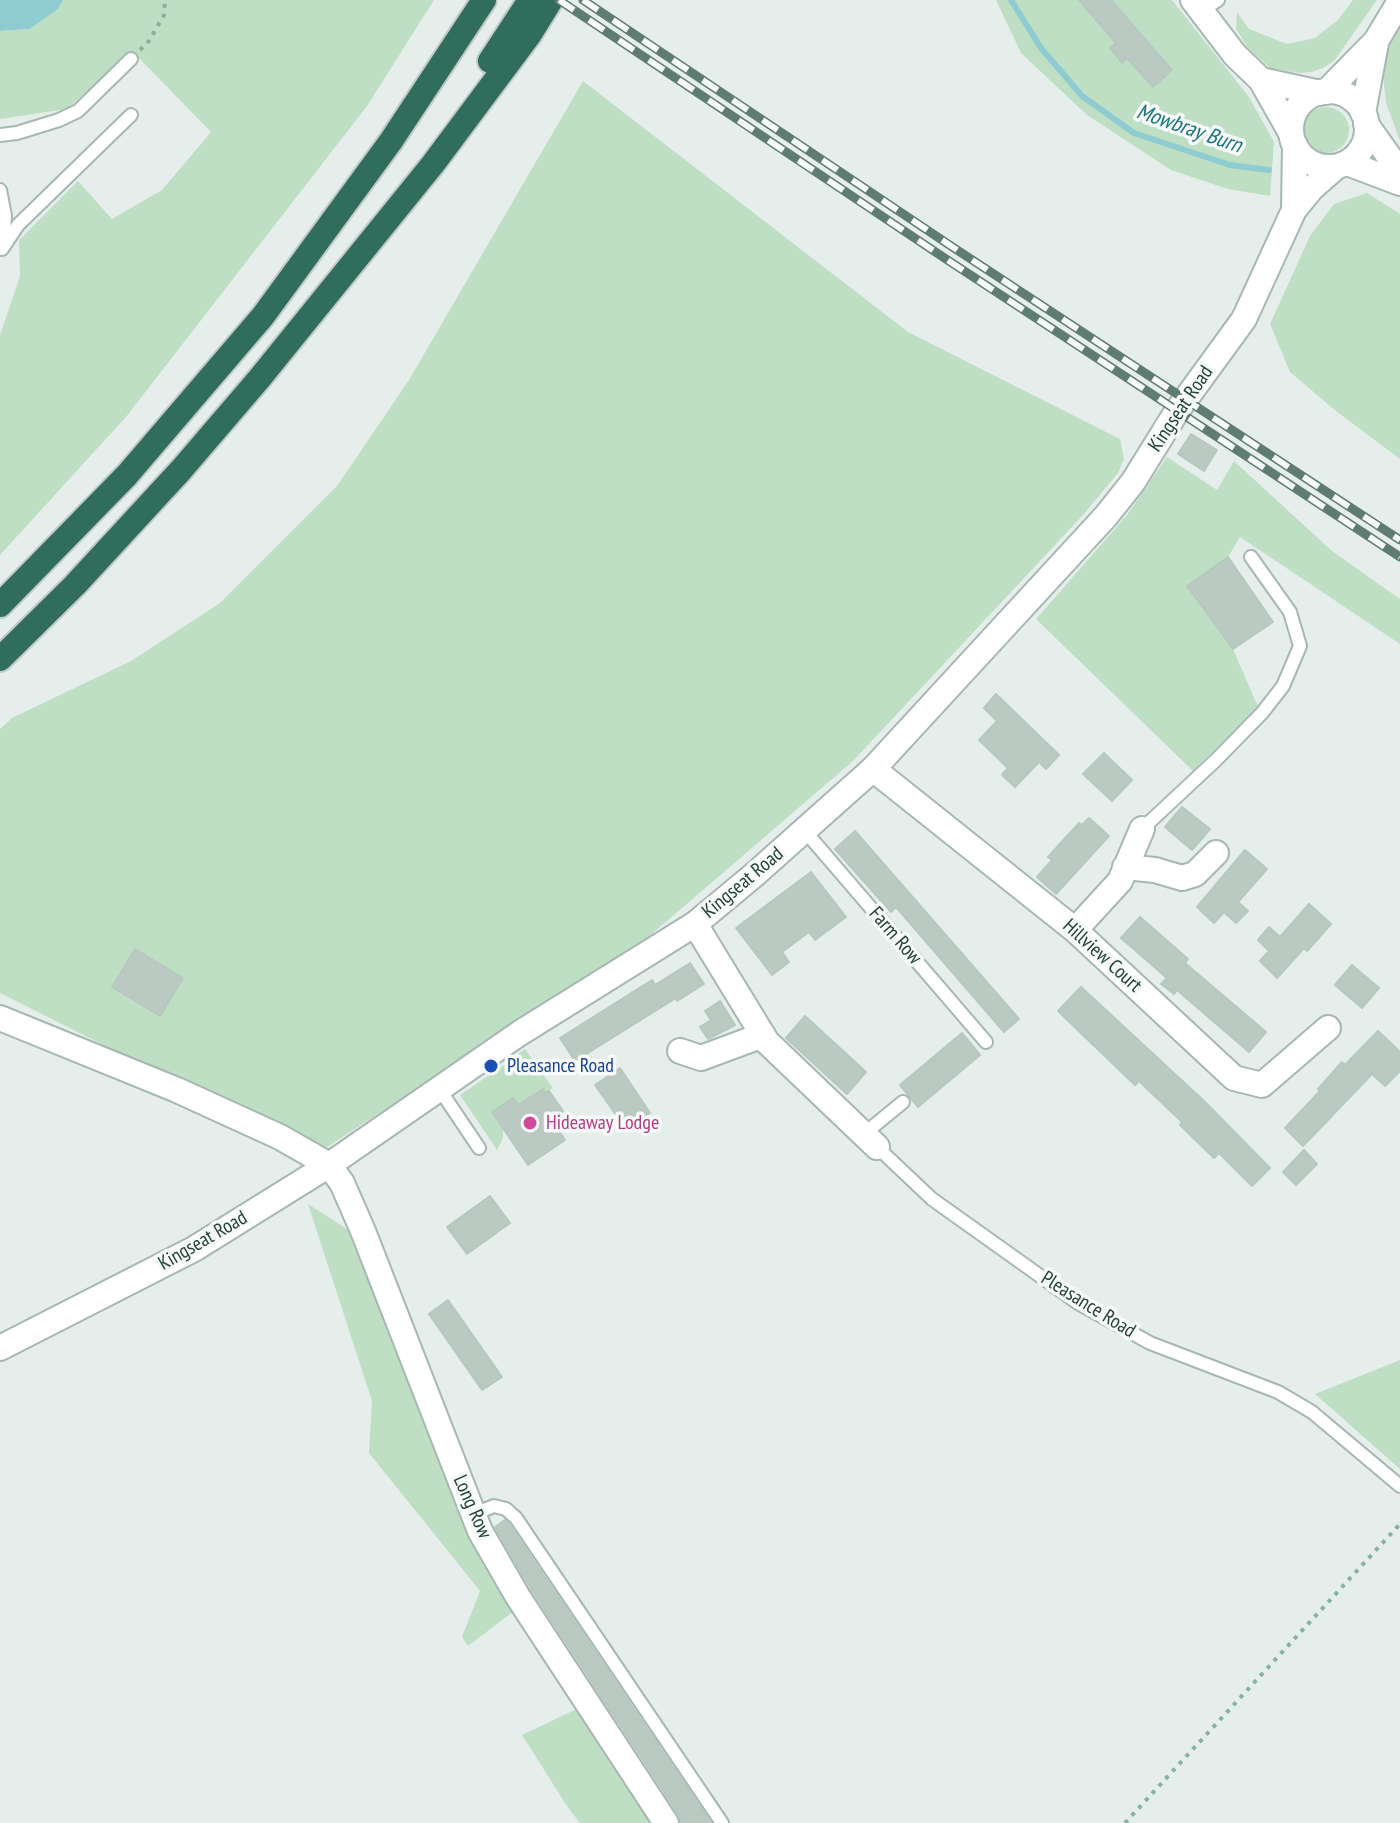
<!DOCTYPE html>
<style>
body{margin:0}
canvas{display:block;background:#e5eeea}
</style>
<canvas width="1400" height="1823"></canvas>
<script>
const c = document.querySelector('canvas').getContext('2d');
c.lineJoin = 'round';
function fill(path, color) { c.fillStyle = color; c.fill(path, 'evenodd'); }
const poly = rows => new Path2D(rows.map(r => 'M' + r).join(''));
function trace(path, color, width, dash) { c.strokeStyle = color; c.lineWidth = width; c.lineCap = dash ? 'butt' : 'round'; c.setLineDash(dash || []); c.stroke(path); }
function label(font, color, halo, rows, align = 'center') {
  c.font = font + ' "PT Sans Narrow",sans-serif'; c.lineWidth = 7; c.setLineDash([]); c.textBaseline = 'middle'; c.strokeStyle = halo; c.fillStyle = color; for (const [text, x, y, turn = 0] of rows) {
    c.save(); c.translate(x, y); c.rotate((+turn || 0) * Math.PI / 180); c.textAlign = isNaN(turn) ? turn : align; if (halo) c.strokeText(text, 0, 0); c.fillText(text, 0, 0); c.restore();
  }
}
fill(poly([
 [63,0,434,0,367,106,126,417,0,555,0,335,20,276,19,240,78,181,112,219,162,190,211,132,132,51,67,109,0,119,0,31,30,29,58,9],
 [996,0,1172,0,1249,97,1274,142,1270,196,1228,189,1171,170,1087,115,1021,53],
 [1353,0,1377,0,1334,61,1323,68,1312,72,1299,73,1270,68,1248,48,1236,29,1237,12,1249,29,1287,44,1315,38,1338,20],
 [1400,24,1400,141,1386,103,1383,76,1380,74,1384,56],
 [583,81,908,332,1120,439,1124,459,1118,473,1083,515,853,761,646,939,324,1149,193,1090,0,993,0,729,12,718,131,661,220,603,337,486,409,380],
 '1303 130a23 23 0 1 1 46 0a23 23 0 1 1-46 0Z',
 [1367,193,1400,214,1400,459,1336,411,1290,372,1270,324,1310,236,1334,204],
 [1167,457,1217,490,1234,461,1332,551,1400,599,1400,644,1240,537,1228,557,1187,587,1233,649,1258,707,1193,771,1036,619,1127,515],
 [525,1049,553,1088,545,1093,542,1089,519,1105,513,1098,492,1112,503,1129,503,1138,497,1150,460,1095,504,1065,506,1068,511,1065,508,1061],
 [308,1204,356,1235,518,1608,468,1646,462,1637,480,1591,369,1453,372,1401],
 [1400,1360,1400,1469,1315,1394],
 [583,1706,653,1823,580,1823,567,1806,522,1735]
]), '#bfdfc5');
fill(poly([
 [0,0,63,0,58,9,30,29,0,31]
]), '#8eccd2');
trace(poly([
 [1011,0,1041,48,1082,96,1134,133,1230,165,1269,170]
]), '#8eccd2', 6);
const building = poly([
 [1079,0,1111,0,1172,70,1153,87,1127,58,1122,63,1110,48,1116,43,1079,0],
 [1191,434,1217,450,1204,471,1178,454,1191,434],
 [1228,557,1273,622,1233,649,1187,586,1228,557],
 [996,694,1059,755,1046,769,1039,762,1015,787,1002,775,1008,768,979,740,997,721,984,708,996,694],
 [1104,753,1132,780,1112,801,1083,774,1104,753],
 [1182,807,1210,829,1192,850,1165,827,1182,807],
 [1089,818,1109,836,1056,894,1037,877,1052,860,1048,857,1079,823,1082,825,1089,818],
 [855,831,1019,1019,1004,1032,896,907,891,912,835,849,855,831],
 [1245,850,1267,869,1238,902,1248,911,1236,923,1224,912,1214,923,1197,907,1245,850],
 [811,872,846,917,815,940,809,932,782,952,789,962,772,975,736,928,811,872],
 [1309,904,1331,924,1307,951,1304,948,1277,978,1260,961,1269,951,1258,940,1269,927,1280,937,1309,904],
 [1140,917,1188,959,1185,963,1266,1032,1249,1052,1177,990,1174,994,1161,984,1167,978,1121,938,1140,917],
 [135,949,183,978,160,1016,112,987,135,949],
 [690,963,704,984,677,1001,676,998,575,1061,560,1038,652,980,655,985,690,963],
 [1352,965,1379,988,1362,1008,1335,985,1352,965],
 [1081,987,1204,1101,1270,1168,1252,1186,1219,1153,1214,1158,1180,1125,1182,1122,1139,1081,1135,1085,1058,1011,1081,987],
 [720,1001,735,1025,708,1039,700,1027,711,1020,705,1011,720,1001],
 [805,1016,866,1072,847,1094,786,1038,805,1016],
 [1378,1031,1400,1052,1400,1071,1385,1086,1372,1074,1303,1146,1285,1128,1320,1091,1318,1089,1342,1062,1345,1065,1378,1031],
 [962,1033,980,1055,918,1107,900,1085,962,1033],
 [620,1068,650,1113,626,1129,595,1085,620,1068],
 [543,1089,545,1093,549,1091,563,1111,559,1114,564,1123,557,1128,565,1140,528,1165,492,1112,513,1098,518,1105,543,1089],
 [1304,1150,1317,1164,1296,1185,1283,1172,1304,1150],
 [490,1196,510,1223,467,1254,447,1227,490,1196],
 [448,1300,502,1377,482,1390,429,1314,448,1300],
 [505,1520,509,1524,711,1823,681,1823,679,1815,531,1589,495,1527,505,1520]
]);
fill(building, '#bac9c2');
trace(building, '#b7c8c0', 2);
const service = poly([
 [1201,11,1218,0],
 [0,135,17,133,59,120,78,111,131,59],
 [0,190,5,216,3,247],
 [2,249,18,225,131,115],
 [1142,829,1216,760,1262,713,1283,686,1300,646,1290,612,1251,557],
 [804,830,986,1042],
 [438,1087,479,1148],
 [864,1134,903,1102],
 [877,1147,932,1199,1078,1303,1150,1343,1278,1392,1312,1412,1400,1486],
 [474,1514,494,1506,506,1509,516,1518,722,1823]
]);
const minor = poly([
 [1193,0,1235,55,1261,80,1291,133],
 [1261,80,1320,93],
 [1366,124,1400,172],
 [1347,163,1400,183],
 [873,769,1075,930,1234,1078,1262,1085,1328,1028],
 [1125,867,1155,870,1182,878,1195,874,1216,853],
 [695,924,767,1042,877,1147],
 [1075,930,1120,881,1142,829],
 [0,1018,177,1090,280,1137,329,1165,342,1183,363,1231,480,1531,518,1597,666,1823],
 [680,1051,701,1058,763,1035]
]);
const tertiary = poly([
 '1291 129a38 38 0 1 1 76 0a38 38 0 1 1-76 0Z',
 [1326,92,1376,41,1400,1],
 [1363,113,1376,43],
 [1294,210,1295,145],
 [0,1348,194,1249,329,1165,520,1033,695,924,754,875,873,769,1106,516,1133,482,1177,411,1244,319,1294,210,1312,188,1336,167]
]);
const motorway = poly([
 [490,61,530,0],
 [0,605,127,475,263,316,391,141,484,0],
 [0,659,75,585,181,470,259,379,433,164,530,34,551,0]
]);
trace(service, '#a7b7b1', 16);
trace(minor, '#a7b7b1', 28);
trace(tertiary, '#a7b7b1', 28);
trace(motorway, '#c2cac7', 28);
trace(poly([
 [140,50,149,41,164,15,165,0],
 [1125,1823,1400,1524]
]), '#86b2a1', 4, [4, 6]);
trace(service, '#fff', 12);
trace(minor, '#fff', 24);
trace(tertiary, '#fff', 24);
trace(motorway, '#306d5c', 24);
const rail = poly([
 [559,0,946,259,1400,557],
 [583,0,954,248,1400,540]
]);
trace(rail, '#5f7c72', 9);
trace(rail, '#f6faf8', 6, [18]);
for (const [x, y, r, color] of [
 [491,1066,8,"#1a4fb4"],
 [530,1123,8,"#d1479c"]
]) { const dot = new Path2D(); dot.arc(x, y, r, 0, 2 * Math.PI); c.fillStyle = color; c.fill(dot); trace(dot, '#f6faf8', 3); }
label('20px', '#244137', '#f6faf8', [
 ["Kingseat Road",1181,409,-56],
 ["Kingseat Road",743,883,-40],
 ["Farm Row",895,936,49],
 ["Hillview Court",1102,956,42],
 ["Kingseat Road",203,1241,-30],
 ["Pleasance Road",1088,1305,32],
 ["Long Row",472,1507,66]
]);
label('20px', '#164399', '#f6faf8', [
 ["Pleasance Road",507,1066]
], 'left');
label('20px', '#b23c85', '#f6faf8', [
 ["Hideaway Lodge",546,1123]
], 'left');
label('italic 22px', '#1d747d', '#f6faf8', [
 ["Mowbray Burn",1189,129,19]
]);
</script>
